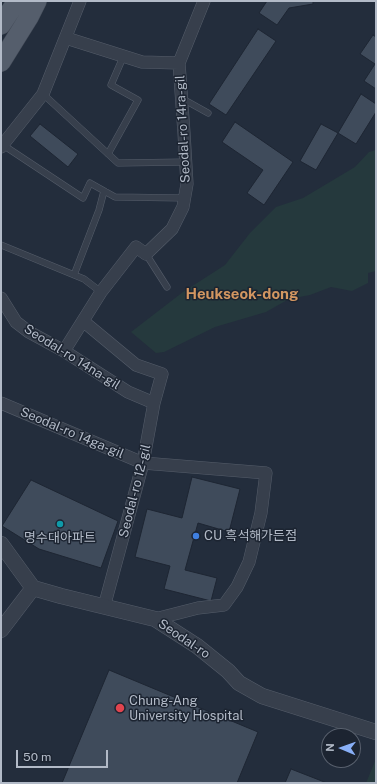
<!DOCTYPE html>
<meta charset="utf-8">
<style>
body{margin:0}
#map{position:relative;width:377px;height:784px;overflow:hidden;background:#232d3c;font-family:"Public Sans",sans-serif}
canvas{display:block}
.frame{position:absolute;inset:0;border:2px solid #b2bac7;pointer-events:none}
.north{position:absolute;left:321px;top:728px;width:40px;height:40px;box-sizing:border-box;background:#1c2431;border:1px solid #58606d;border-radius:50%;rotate:272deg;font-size:11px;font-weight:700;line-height:16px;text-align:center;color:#b2bac7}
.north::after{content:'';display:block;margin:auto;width:14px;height:18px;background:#88aff7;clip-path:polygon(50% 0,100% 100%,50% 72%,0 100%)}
.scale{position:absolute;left:16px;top:750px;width:92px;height:18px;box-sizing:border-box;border:2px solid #b2bac7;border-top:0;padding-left:5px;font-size:12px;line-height:14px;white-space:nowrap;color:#b2bac7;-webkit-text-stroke:3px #1c2431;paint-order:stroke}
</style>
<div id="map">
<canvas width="377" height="784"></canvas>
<div class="frame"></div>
<div class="north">N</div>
<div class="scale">50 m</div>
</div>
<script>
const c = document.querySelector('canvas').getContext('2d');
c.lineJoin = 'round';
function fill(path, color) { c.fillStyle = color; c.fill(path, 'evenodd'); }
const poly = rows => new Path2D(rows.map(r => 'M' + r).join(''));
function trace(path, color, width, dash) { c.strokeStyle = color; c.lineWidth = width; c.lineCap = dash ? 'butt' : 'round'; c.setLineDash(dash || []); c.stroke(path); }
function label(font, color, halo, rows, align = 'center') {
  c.font = font + ' "Public Sans","Noto Sans KR",sans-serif'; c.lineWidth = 3; c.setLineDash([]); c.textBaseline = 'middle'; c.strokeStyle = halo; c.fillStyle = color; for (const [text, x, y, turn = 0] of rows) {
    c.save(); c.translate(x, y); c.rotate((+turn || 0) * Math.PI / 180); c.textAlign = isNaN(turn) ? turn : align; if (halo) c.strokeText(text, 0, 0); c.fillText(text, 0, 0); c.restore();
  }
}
fill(poly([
 [376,150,376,271,368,273,368,283,352,291,331,287,310,295,289,299,266,312,215,327,164,352,156,353,131,332,183,292,225,265,250,233,276,207,303,198,355,167,369,152],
 [376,759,376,783,366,783]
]), '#25393d');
const building = poly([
 [267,1,313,1,313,4,289,8,277,25,259,13,267,1],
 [258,29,276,41,226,115,209,104,258,29],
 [373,35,376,37,376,89,364,81,375,64,360,54,373,35],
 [361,94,376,104,376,112,356,144,338,133,361,94],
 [235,122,293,162,264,205,247,193,263,170,222,142,235,122],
 [40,124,78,154,68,167,30,136,40,124],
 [321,124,338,133,316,170,300,161,321,124],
 [192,477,240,489,229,532,198,523,185,570,217,578,211,601,164,589,170,566,135,557,147,509,182,518,192,477],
 [31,480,118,521,101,568,39,549,2,526,31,480],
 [109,670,258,732,237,783,62,783,109,670],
 [291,769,327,783,285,783,291,769]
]);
fill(building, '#3f4b5b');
trace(building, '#1e2633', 1);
const service = poly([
 [43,94,118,163,186,162],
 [181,98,208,113],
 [3,145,83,198,90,183,115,197,184,198],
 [108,154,138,100,111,85,124,55],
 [1,245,84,279,101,292],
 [146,254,167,287],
 [74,275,99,210,104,191]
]);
const minor = poly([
 [66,38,142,62,179,63],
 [1,147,43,94,80,1],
 [1,298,16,322,29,332,64,351,128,392,154,403],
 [83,321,136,365,162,374,154,403,143,463,104,607],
 [64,351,101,292,136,247,146,254,172,229,183,207,187,184,184,133,179,63,204,1],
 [1,403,143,463,266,473,261,513,249,562,237,587,224,605,198,608,155,619]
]);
const tertiary = poly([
 [1,544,33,588,61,596,155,619,197,646,228,671,239,683,262,696,376,732],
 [1,630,33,588]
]);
const primary = poly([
 [1,25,17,1],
 [1,62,29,17,37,1]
]);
trace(service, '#555d6a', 7);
trace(minor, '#555d6a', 13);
trace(tertiary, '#555d6a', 16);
trace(primary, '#404855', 20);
trace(service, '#373f4c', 6);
trace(minor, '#373f4c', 12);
trace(tertiary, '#373f4c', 15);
trace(primary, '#555e6c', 19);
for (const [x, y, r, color] of [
 [60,524,4,"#0f9aa8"],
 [196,536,4,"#3f7fe0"],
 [120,708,5,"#e0444e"]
]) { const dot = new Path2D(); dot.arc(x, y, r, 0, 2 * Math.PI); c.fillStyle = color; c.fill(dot); trace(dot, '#1c2431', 1.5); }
label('13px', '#b2bac7', '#1c2431', [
 ["Seodal-ro 14ra-gil",183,129,-93],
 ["Seodal-ro 14na-gil",72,357,32],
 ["Seodal-ro 14ga-gil",72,433,23],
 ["Seodal-ro 12-gil",135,491,-76],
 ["Seodal-ro",184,639,34]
]);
label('13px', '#b2bac7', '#1c2431', [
 ["CU 흑석해가든점",204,536],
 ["명수대아파트",60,538,"center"],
 ["Chung-Ang",129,701],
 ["University Hospital",129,716]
], 'left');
label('bold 15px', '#d39661', '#1c2431', [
 ["Heukseok-dong",242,294]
]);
</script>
